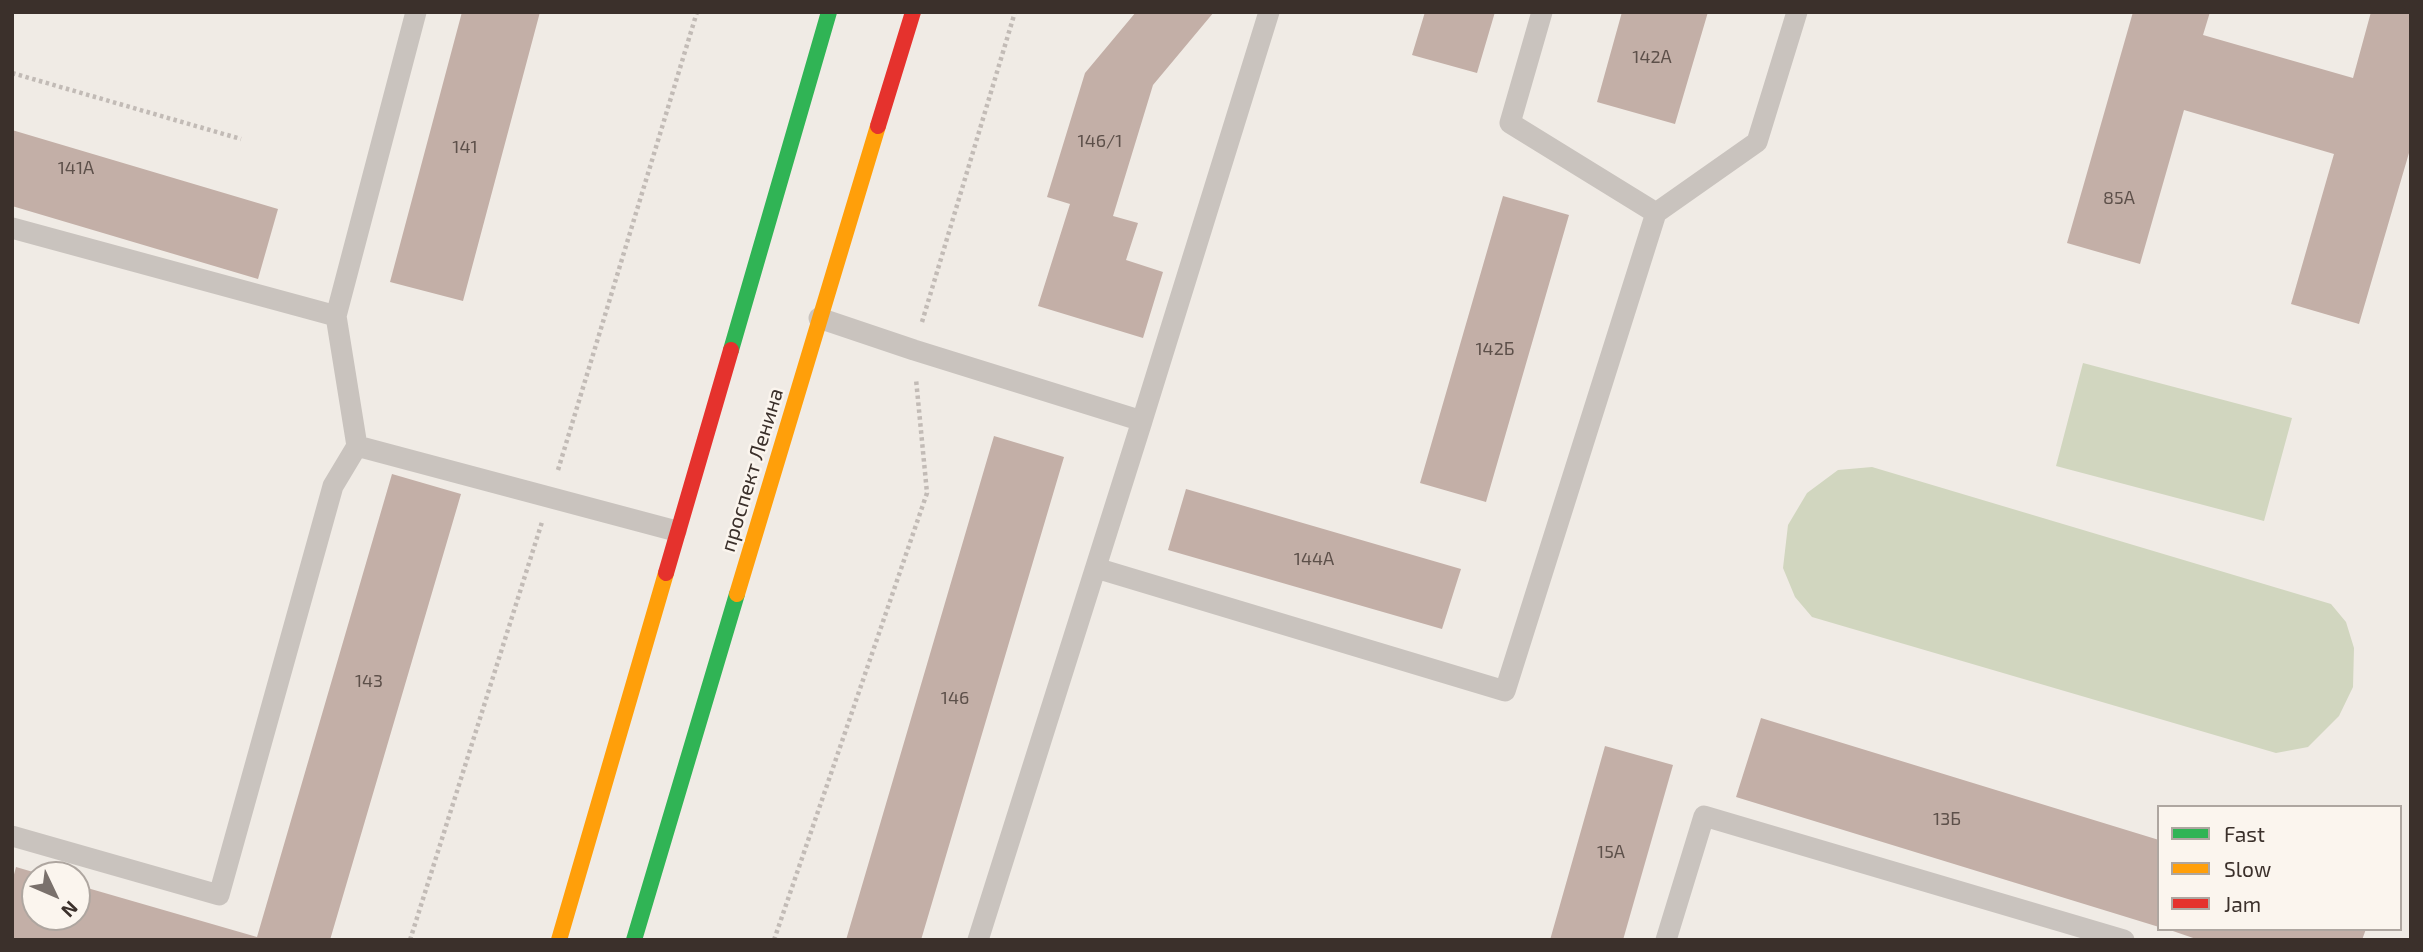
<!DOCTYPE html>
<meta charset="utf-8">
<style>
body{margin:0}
#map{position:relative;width:2423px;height:952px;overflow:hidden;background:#f0ebe5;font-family:"Exo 2",sans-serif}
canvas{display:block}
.frame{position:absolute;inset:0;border:14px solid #3b302b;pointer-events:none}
.legend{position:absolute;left:2157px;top:805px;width:245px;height:126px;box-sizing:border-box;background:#fbf5ee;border:2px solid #aea6a0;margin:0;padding:9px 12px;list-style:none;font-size:21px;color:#3b302b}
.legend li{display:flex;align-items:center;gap:14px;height:35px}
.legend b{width:35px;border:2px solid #aea6a0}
.north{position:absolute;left:21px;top:861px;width:70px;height:70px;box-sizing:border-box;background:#fbf5ee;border:2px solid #aea6a0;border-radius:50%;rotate:134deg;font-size:19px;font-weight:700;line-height:28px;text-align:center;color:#3b302b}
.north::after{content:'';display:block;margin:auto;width:24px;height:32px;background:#7a716c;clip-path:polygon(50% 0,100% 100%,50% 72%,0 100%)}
</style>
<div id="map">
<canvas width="2423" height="952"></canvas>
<div class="frame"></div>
<ul class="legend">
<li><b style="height:9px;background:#30b455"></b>Fast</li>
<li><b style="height:9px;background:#ff9f0a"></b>Slow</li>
<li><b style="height:9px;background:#e5322d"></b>Jam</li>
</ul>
<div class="north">N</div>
</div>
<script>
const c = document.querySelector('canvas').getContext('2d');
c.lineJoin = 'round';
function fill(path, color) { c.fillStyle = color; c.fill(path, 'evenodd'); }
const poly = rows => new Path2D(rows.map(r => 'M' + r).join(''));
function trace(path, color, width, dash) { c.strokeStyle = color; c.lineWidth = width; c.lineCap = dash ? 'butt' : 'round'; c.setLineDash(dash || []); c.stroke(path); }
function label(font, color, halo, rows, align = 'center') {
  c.font = font + ' "Exo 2",sans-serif'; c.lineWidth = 5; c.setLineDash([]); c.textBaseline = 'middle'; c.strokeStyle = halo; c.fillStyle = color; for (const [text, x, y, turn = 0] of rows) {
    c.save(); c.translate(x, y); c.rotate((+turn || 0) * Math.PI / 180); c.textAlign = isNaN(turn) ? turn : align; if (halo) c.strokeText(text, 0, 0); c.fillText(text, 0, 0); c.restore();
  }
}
fill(poly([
 [2083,363,2292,418,2264,521,2056,466],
 [1872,467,2331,604,2346,622,2354,648,2353,687,2339,716,2308,747,2276,753,1812,617,1795,597,1783,568,1788,525,1807,493,1838,470]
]), '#d1d6bf');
fill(poly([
 [462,12,540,12,463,301,390,282],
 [1136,12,1214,12,1153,85,1113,216,1138,223,1126,260,1163,272,1143,338,1038,306,1070,204,1047,197,1085,73],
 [1425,12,1495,12,1477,73,1412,55],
 [1622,12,1708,12,1675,124,1597,102],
 [2133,12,2210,12,2203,35,2353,78,2371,12,2411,12,2411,146,2359,324,2291,304,2334,154,2184,110,2140,264,2067,243],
 [12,130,278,209,258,279,12,206],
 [1503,196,1569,215,1486,502,1420,483],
 [994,436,1064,457,921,940,846,940],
 [392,474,461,494,330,940,12,940,12,882,16,867,40,874,35,875,35,917,77,917,77,885,257,937],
 [1186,489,1461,569,1442,629,1168,550],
 [1761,718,2159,840,2159,927,1736,797],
 [1605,746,1673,765,1623,940,1550,940],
 [2167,929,2366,929,2362,940,2199,940]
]), '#c3afa7');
trace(poly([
 [12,73,241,139],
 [922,322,1015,12],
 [558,470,697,12],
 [410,940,542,522],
 [774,940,927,493,916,379]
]), '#c2bbb6', 4.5, [3.5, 3.5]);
trace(poly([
 [1542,12,1510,123,1656,213],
 [12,228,336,316],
 [819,318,914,350,1142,421,978,940],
 [1142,421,1269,12],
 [357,446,336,316,416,12],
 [1096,568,1505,691,1656,213,1757,142,1797,12],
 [12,836,219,895,333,486,357,446,676,531],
 [1666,940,1704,816,2124,940]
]), '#c9c3be', 21);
trace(poly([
 [731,350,829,12],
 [634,940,737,594]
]), '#30b455', 16);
trace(poly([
 [737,594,878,126],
 [559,940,666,573]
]), '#ff9f0a', 16);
trace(poly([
 [878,126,913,12],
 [666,573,731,350]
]), '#e5322d', 16);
label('18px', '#5d504a', null, [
 ["142А",1652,57],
 ["146/1",1100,141],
 ["141",465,147],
 ["141А",76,168],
 ["85А",2119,198],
 ["142Б",1495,349],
 ["144А",1314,559],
 ["143",369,681],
 ["146",955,698],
 ["13Б",1947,819],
 ["15А",1611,852]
]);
label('21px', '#3b302b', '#fbf5ee', [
 ["проспект Ленина",752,470,-73]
]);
</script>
